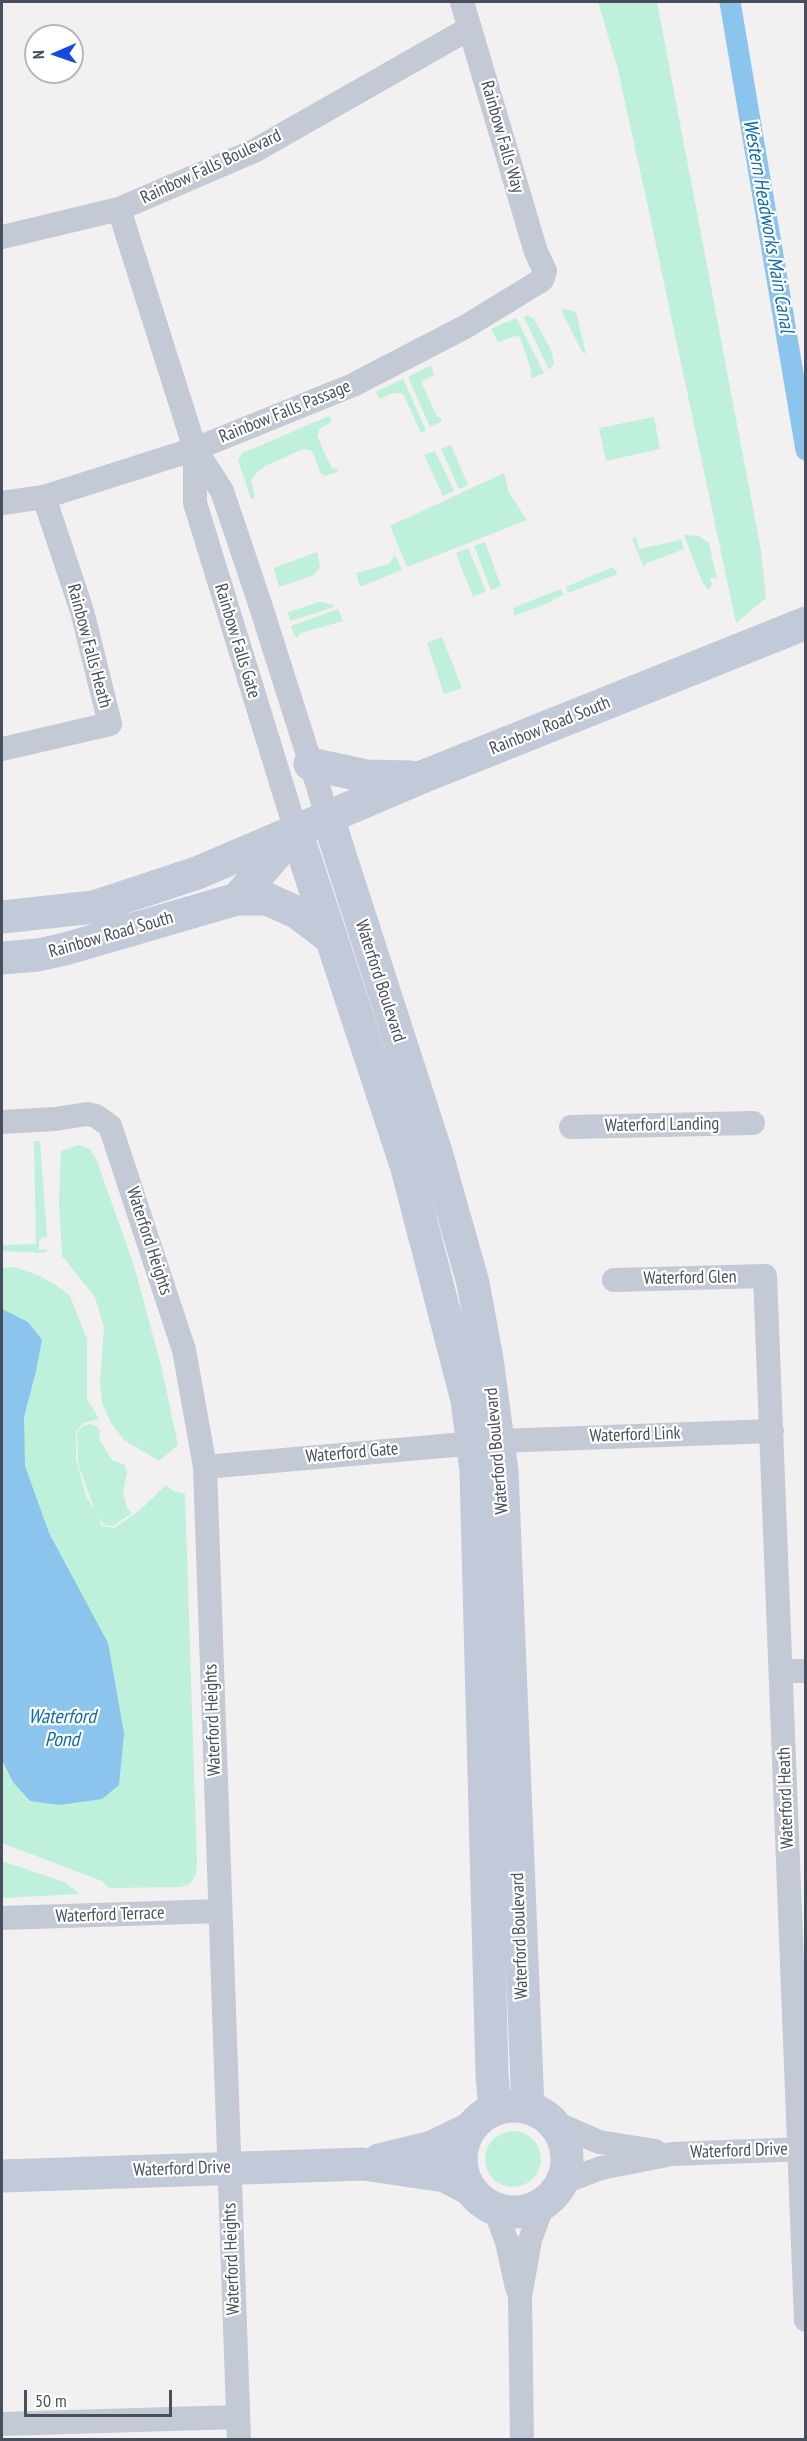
<!DOCTYPE html>
<style>
body{margin:0}
#map{position:relative;width:807px;height:2441px;overflow:hidden;background:#f2f0f0;font-family:"PT Sans Narrow",sans-serif}
canvas{display:block}
.frame{position:absolute;inset:0;border:3px solid #474f5e;pointer-events:none}
.north{position:absolute;left:24px;top:24px;width:60px;height:60px;box-sizing:border-box;background:#fff;border:2px solid #b5b9bf;border-radius:50%;rotate:268deg;font-size:16px;font-weight:700;line-height:24px;text-align:center;color:#474f5e}
.north::after{content:'';display:block;margin:auto;width:21px;height:27px;background:#1749e5;clip-path:polygon(50% 0,100% 100%,50% 72%,0 100%)}
.scale{position:absolute;left:24px;top:2390px;width:148px;height:27px;box-sizing:border-box;border:3px solid #474f5e;border-top:0;padding-left:8px;font-size:18px;line-height:21px;white-space:nowrap;color:#474f5e;-webkit-text-stroke:4px #fff;paint-order:stroke}
</style>
<div id="map">
<canvas width="807" height="2441"></canvas>
<div class="frame"></div>
<div class="north">N</div>
<div class="scale">50 m</div>
</div>
<script>
const c = document.querySelector('canvas').getContext('2d');
c.lineJoin = 'round';
function fill(path, color) { c.fillStyle = color; c.fill(path, 'evenodd'); }
const poly = rows => new Path2D(rows.map(r => 'M' + r).join(''));
function trace(path, color, width, dash) { c.strokeStyle = color; c.lineWidth = width; c.lineCap = dash ? 'butt' : 'round'; c.setLineDash(dash || []); c.stroke(path); }
function label(font, color, halo, rows, align = 'center') {
  c.font = font + ' "PT Sans Narrow",sans-serif'; c.lineWidth = 4.5; c.setLineDash([]); c.textBaseline = 'middle'; c.strokeStyle = halo; c.fillStyle = color; for (const [text, x, y, turn = 0] of rows) {
    c.save(); c.translate(x, y); c.rotate((+turn || 0) * Math.PI / 180); c.textAlign = isNaN(turn) ? turn : align; if (halo) c.strokeText(text, 0, 0); c.fillText(text, 0, 0); c.restore();
  }
}
fill(poly([
 [598,2,657,2,761,551,766,598,736,623,645,193,617,66],
 [564,309,576,312,586,354,582,351,561,310],
 [528,315,534,319,552,352,554,364,549,370,524,317],
 [516,318,544,373,532,378,530,375,532,372,519,335,498,342,491,329],
 [431,365,434,375,421,381,437,417,440,417,442,421,430,427,408,377],
 [403,379,426,430,421,433,403,394,393,393,380,399,376,392],
 [329,416,332,422,320,428,317,436,332,469,336,468,339,471,326,476,321,474,312,451,303,449,265,466,256,473,251,480,255,498,251,499,238,460,243,453],
 [654,417,660,449,606,461,599,428],
 [451,445,468,485,459,489,441,449],
 [435,451,454,491,443,496,424,455],
 [504,473,509,493,527,520,407,567,390,526],
 [684,535,699,536,709,543,717,579,713,577,710,579,712,584,709,590,702,582],
 [636,537,639,549,681,540,684,549,647,563,644,567,632,539],
 [485,542,501,586,491,590,474,546],
 [468,548,486,591,473,597,456,553],
 [317,552,320,567,314,575,279,587,274,568],
 [395,555,402,570,360,587,356,573,389,564],
 [613,567,618,574,568,593,566,587],
 [561,589,564,595,553,599,553,601,514,616,513,609,515,607],
 [320,602,334,605,332,608,290,621,288,612],
 [338,609,343,621,300,633,297,638,294,635,291,626],
 [442,637,462,688,444,694,427,643],
 [34,1141,40,1141,47,1237,39,1239,39,1250,48,1249,46,1252,42,1253,2,1251,2,1245,36,1244],
 [79,1145,90,1149,97,1161,134,1266,161,1365,178,1445,159,1461,124,1440,110,1421,102,1403,100,1383,104,1327,95,1297,62,1256,59,1202,61,1151],
 [14,1267,38,1275,56,1285,70,1296,87,1339,87,1399,99,1419,83,1423,76,1432,76,1459,86,1496,95,1511,78,1463,77,1433,82,1426,90,1424,97,1426,100,1432,99,1439,112,1460,125,1465,127,1473,123,1493,127,1508,132,1513,113,1526,104,1525,97,1516,102,1526,114,1528,140,1510,166,1485,173,1491,185,1494,197,1865,196,1874,190,1884,180,1887,109,1888,102,1881,2,1843,2,1268],
 [2,1861,64,1882,80,1894,2,1898],
 '485 2159a28 28 0 1 1 56 0a28 28 0 1 1-56 0Z'
]), '#bef0db');
fill(poly([
 [2,1309,28,1322,42,1340,36,1371,24,1417,25,1466,49,1533,108,1643,124,1733,119,1785,102,1799,59,1805,30,1801,13,1782,2,1760]
]), '#8bc5ed');
trace(poly([
 [730,2,806,450]
]), '#8bc5ed', 21);
trace(poly([
 [119,209,195,449,222,491,261,607,328,818],
 [2,237,119,209,254,151,470,28],
 [195,449,195,503,296,831],
 [2,503,44,497,195,449,353,385,465,327,542,280,545,271,536,252,462,2],
 [2,749,110,724,82,611,44,497],
 [2,1122,55,1119,87,1114,96,1116,110,1126,184,1350,205,1467,239,2440],
 [571,1127,753,1123],
 [614,1280,765,1276,806,2320],
 [205,1467,499,1441,772,1431],
 [782,1671,806,1671],
 [2,1918,219,1911],
 [551,2121,599,2142,655,2151],
 [561,2183,601,2168,672,2154,806,2149],
 [495,2209,507,2242,517,2288],
 [2,2424,238,2417],
 [522,2440,520,2297,530,2240,543,2204]
]), '#c3c9d5', 24);
trace(poly([
 [310,764,366,776,411,777],
 [328,818,436,1152,473,1283,487,1359,502,1471,528,2108],
 [296,831,407,1168,467,1400,476,1471,492,2074,495,2109],
 [237,899,267,899,298,913,331,938],
 [2,917,94,907,197,873,422,777,806,623],
 [2,958,38,955,65,949,237,899,291,837],
 '461 2159a53 53 0 1 1 106 0a53 53 0 1 1-106 0Z',
 [379,2160,432,2147,471,2128],
 [2,2176,363,2164,445,2176,470,2189]
]), '#c2c9d9', 33);
label('18px', '#474f5e', '#fff', [
 ["Rainbow Falls Way",502,137,74],
 ["Rainbow Falls Boulevard",211,167,-25],
 ["Rainbow Falls Passage",285,412,-22],
 ["Rainbow Falls Gate",237,641,73],
 ["Rainbow Falls Heath",89,646,75],
 ["Rainbow Road South",550,726,-22],
 ["Rainbow Road South",111,935,-16],
 ["Waterford Boulevard",380,981,72],
 ["Waterford Landing",662,1125,-1],
 ["Waterford Heights",149,1241,72],
 ["Waterford Glen",690,1278,-1],
 ["Waterford Link",635,1435,-2],
 ["Waterford Boulevard",497,1451,-95],
 ["Waterford Gate",352,1453,-5],
 ["Waterford Heights",213,1720,-92],
 ["Waterford Heath",786,1798,-92],
 ["Waterford Terrace",110,1915,-2],
 ["Waterford Boulevard",520,1936,-92],
 ["Waterford Drive",739,2151,-2],
 ["Waterford Drive",182,2169,-2],
 ["Waterford Heights",232,2259,-92]
]);
label('italic 20px', '#0b6bad', '#fff', [
 ["Western Headworks Main Canal",768,226,80],
 ["Waterford",62,1717],
 ["Pond",62,1740]
]);
</script>
